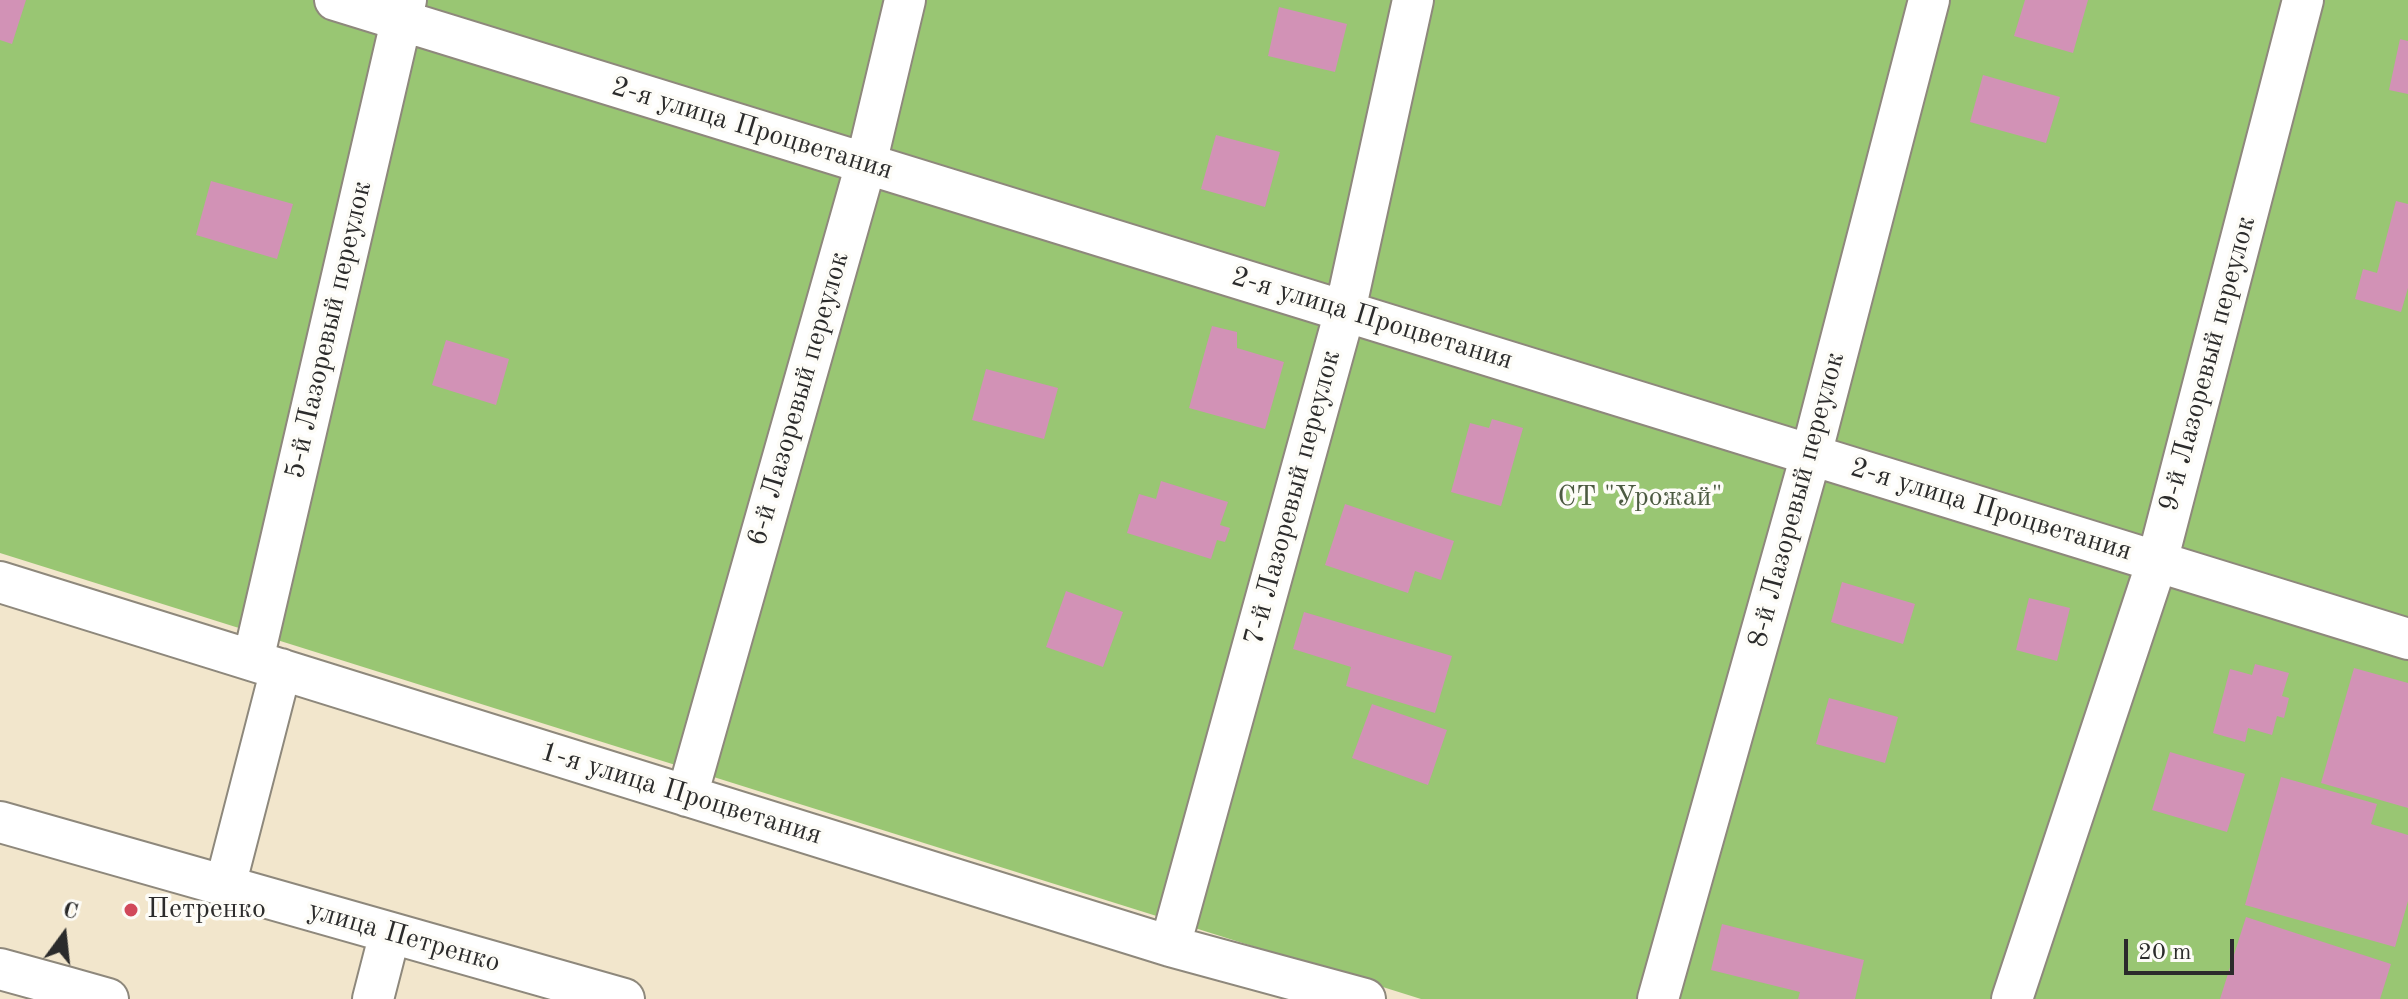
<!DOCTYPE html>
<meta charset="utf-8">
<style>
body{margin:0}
#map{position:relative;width:2408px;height:999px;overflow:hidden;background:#f2e6cc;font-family:"Old Standard TT",serif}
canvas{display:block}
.north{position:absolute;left:24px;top:895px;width:80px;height:80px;-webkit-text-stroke:6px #fdfcf7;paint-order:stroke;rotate:15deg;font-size:22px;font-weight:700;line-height:32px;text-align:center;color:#2b2b2b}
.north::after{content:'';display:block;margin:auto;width:28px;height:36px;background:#2b2b2b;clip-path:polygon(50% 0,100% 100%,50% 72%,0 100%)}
.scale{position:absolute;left:2124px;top:939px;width:110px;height:36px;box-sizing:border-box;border:4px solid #2b2b2b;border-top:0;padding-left:10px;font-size:24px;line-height:28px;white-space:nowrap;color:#2b2b2b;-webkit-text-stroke:6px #fdfcf7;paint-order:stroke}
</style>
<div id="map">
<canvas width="2408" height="999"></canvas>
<div class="north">С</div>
<div class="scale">20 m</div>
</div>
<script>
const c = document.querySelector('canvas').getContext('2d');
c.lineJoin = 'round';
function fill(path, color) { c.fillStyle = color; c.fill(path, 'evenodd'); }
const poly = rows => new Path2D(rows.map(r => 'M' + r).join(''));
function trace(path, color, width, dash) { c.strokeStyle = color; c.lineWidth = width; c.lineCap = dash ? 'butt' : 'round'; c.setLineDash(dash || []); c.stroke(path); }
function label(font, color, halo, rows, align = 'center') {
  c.font = font + ' "Old Standard TT",serif'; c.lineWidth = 7; c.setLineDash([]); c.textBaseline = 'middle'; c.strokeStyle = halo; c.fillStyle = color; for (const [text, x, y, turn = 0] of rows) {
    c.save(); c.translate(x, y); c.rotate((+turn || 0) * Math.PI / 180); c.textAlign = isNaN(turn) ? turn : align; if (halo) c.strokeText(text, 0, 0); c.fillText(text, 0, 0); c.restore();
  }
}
fill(poly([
 [0,0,2408,0,2408,999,1421,999,0,553]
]), '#99c673');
fill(poly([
 [0,0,26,0,12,44,0,40],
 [2025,0,2088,0,2073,53,2014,36],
 [1279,7,1347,24,1335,72,1268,56],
 [2400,39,2408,41,2408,94,2389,90],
 [1983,75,2060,97,2046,143,1970,122],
 [1216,135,1280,152,1265,207,1201,189],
 [211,181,293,204,277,259,196,235],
 [2396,201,2408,204,2408,288,2401,312,2355,299,2363,269,2377,273],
 [1212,326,1237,332,1237,348,1284,362,1265,429,1189,408],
 [446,340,509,359,496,405,432,385],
 [986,369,1058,388,1044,439,972,420],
 [1492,419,1523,428,1501,506,1451,492,1470,423,1489,428],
 [1161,481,1228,502,1220,525,1230,528,1225,542,1217,540,1211,559,1127,533,1139,494,1156,499],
 [1345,504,1454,541,1441,580,1415,571,1408,593,1325,565],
 [1842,582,1915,604,1903,644,1831,622],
 [1066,591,1123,612,1103,667,1046,647],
 [2029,598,2070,608,2057,661,2016,650],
 [1304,612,1452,656,1435,713,1346,686,1351,667,1293,649],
 [2255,664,2289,673,2282,696,2289,698,2284,718,2277,716,2272,735,2248,728,2245,742,2213,733,2230,669,2252,675],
 [2354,668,2408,683,2408,808,2321,783],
 [1829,698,1898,717,1885,763,1816,744],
 [1372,704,1447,730,1428,785,1352,758],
 [2170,752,2245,774,2227,832,2152,810],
 [2281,777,2377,804,2371,824,2408,835,2408,901,2395,947,2245,905],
 [2246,917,2391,964,2380,999,2220,999],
 [1722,924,1864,960,1855,999,1798,999,1800,992,1711,970]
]), '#d292b6');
const minor = poly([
 [335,0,2408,639],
 [0,582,1170,946,1365,999],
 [253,660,406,0],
 [687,796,866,164,905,0],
 [0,822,624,999],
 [225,886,281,669],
 [1170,946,1345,311,1413,0],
 [0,969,62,986,58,999],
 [62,986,108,999],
 [373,999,390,933],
 [1658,999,1811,455,1929,0],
 [2012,999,2157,562,2303,0]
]);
trace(minor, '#8e887c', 44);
trace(minor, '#fff', 40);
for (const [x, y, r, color] of [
 [131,910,8,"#d1495b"]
]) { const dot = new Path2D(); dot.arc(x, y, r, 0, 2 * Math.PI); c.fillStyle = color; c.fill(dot); trace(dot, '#fdfcf7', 3); }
label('28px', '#2b2b2b', '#fdfcf7', [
 ["2-я улица Процветания",752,129,17],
 ["2-я улица Процветания",1372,319,17],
 ["5-й Лазоревый переулок",329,330,-77],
 ["9-й Лазоревый переулок",2208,364,-75],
 ["6-й Лазоревый переулок",799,399,-74],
 ["7-й Лазоревый переулок",1293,498,-75],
 ["8-й Лазоревый переулок",1797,500,-75],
 ["2-я улица Процветания",1991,510,17],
 ["1-я улица Процветания",681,794,17],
 ["улица Петренко",404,937,16]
]);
label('28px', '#4c5a41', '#fdfcf7', [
 ["СТ \"Урожай\"",1640,498]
]);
label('28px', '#2b2b2b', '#fdfcf7', [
 ["Петренко",147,910]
], 'left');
</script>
